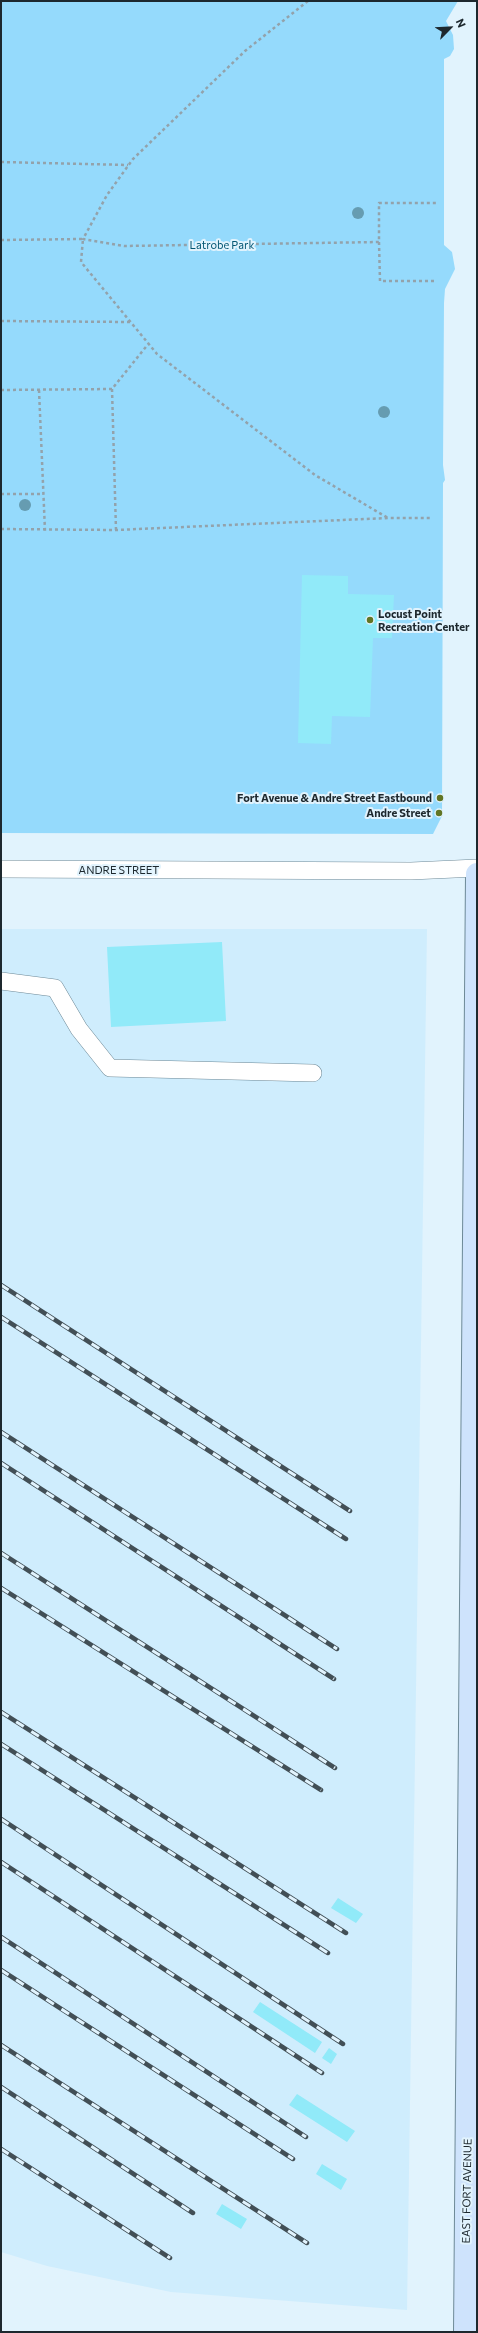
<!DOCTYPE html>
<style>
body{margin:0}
#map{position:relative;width:478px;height:2333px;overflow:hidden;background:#e1f3fd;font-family:Commissioner,sans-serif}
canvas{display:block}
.frame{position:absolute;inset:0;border:2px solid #1d282e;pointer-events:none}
.north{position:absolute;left:430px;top:8px;width:40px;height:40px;-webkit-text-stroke:3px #e1f3fd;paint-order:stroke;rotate:66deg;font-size:11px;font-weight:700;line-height:16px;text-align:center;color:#1d282e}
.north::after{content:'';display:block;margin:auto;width:14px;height:18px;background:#1d282e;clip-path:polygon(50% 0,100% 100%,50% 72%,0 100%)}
</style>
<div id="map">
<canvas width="478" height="2333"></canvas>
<div class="frame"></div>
<div class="north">N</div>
</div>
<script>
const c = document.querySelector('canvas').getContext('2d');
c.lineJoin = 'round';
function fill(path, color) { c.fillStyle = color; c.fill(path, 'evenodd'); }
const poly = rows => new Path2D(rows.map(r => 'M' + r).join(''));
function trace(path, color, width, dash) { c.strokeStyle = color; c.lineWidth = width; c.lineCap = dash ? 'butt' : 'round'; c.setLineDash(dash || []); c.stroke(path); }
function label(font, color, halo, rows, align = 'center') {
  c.font = font + ' Commissioner,sans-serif'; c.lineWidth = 4; c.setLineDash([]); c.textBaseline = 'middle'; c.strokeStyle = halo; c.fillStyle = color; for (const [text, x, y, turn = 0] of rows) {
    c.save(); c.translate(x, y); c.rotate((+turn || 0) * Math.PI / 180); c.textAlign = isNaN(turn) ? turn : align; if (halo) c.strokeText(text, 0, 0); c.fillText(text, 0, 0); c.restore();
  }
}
fill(poly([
 [1,929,427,929,407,2310,171,2292,47,2266,1,2252]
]), '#cfedfd');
fill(poly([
 [1,1,458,1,446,21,453,35,454,49,450,56,444,59,444,245,452,252,455,269,445,289,444,303,443,465,445,480,443,483,442,816,433,834,1,833]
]), '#95dafc');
fill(poly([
 [302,575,348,576,348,594,394,595,392,638,373,638,370,717,332,716,331,744,298,743],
 [222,942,226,1021,111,1027,107,947],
 [338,1898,363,1914,356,1923,331,1908],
 [260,2002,322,2042,315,2053,253,2012],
 [329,2048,337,2054,331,2064,322,2058],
 [297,2094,355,2131,347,2142,289,2105],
 [322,2164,347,2179,341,2190,316,2174],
 [222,2204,247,2219,241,2229,216,2214]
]), '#91eaf9');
const lane = poly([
 [1,869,411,871,477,868],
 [1,981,55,988,79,1029,110,1068,313,1073]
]);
const secondary = poly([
 [465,2332,477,874]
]);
trace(lane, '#6d8997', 18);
trace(secondary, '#6d8997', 24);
trace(poly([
 [308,1,245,51,133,159,107,195,83,239,124,246,379,242,379,203,436,203],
 [1,162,128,165],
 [1,240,83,239,81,262,157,354,315,475,388,518],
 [379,242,380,281,434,281],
 [1,321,130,322],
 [112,389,116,530],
 [1,390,112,389,149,343],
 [39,390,45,531],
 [1,494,42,494],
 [1,529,116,530,388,518,430,518]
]), '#93a2ab', 2.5, [3, 3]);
trace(lane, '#fff', 17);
trace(secondary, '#cee3fc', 22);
const rail = poly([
 [1,1285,350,1511],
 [1,1317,346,1539],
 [1,1432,337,1649],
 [1,1463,334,1679],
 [1,1553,335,1768],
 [1,1588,321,1790],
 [1,1712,346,1933],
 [1,1744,328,1953],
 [1,1819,343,2044],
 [1,1862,322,2073],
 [1,1937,306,2137],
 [1,1970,293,2159],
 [1,2045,307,2243],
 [1,2087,193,2213],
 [1,2149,170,2258]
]);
trace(rail, '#424f56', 4.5);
trace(rail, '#e1f3fd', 3, [9]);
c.fillStyle = '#669cb1';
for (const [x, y] of [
 [358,213],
 [384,412],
 [25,505]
]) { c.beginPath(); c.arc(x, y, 6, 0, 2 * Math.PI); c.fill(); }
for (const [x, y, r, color] of [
 [370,620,4,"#617524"],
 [440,798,4,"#617524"],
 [439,813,4,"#617524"]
]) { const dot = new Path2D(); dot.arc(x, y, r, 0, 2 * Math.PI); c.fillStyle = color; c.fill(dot); trace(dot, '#e1f3fd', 1.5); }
label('11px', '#025573', '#e1f3fd', [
 ["Latrobe Park",222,245]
]);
label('bold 11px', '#1d282e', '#e1f3fd', [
 ["Locust Point",378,614,"left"],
 ["Recreation Center",378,627,"left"],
 ["Fort Avenue & Andre Street Eastbound",432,798],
 ["Andre Street",431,813]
], 'right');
label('11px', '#1d282e', '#e1f3fd', [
 ["ANDRE STREET",119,870],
 ["EAST FORT AVENUE",467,2191,-89]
]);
</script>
